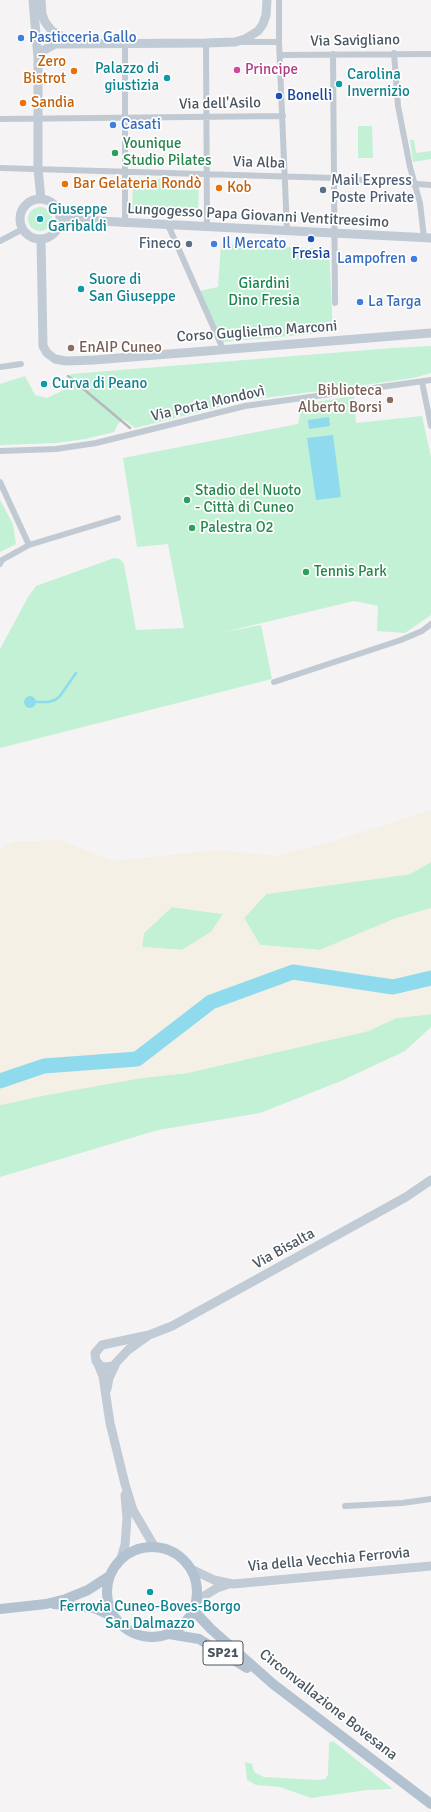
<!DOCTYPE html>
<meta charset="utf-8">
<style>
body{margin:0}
canvas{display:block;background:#f5f3f3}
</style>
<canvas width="431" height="1812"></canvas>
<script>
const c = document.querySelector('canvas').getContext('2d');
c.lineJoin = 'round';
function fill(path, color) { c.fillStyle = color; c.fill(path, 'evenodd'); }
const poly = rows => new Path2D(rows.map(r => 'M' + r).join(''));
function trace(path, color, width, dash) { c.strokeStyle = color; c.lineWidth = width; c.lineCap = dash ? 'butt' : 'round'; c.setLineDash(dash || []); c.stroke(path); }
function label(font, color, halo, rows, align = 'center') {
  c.font = font + ' Signika,sans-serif'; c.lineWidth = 3.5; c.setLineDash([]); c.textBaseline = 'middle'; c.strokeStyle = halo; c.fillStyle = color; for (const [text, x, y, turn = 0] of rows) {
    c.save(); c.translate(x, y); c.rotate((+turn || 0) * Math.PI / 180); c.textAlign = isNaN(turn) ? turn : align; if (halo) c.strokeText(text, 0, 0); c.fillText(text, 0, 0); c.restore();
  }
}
fill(poly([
 [358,126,372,126,373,158,358,158],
 [410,140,414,140,416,153,431,151,431,159,413,162],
 [133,178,199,180,198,216,132,214],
 '28 219a12 12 0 1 1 24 0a12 12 0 1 1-24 0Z',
 [221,244,329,249,333,332,223,342,199,291,218,287],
 [431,346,431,373,413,378,344,388,247,400,135,428,123,419,118,424,114,432,85,439,56,443,0,445,0,384,25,376,35,395,47,398,64,390,71,374,393,348],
 [354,396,356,423,422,416,431,457,431,615,405,633,377,631,378,606,354,601,220,633,261,625,272,679,0,748,0,649,28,597,36,586,114,558,120,559,124,564,136,630,184,628,168,544,137,547,123,458,298,424,302,404],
 [0,500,13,524,16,544,0,552],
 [431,862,431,908,394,919,320,950,260,945,244,918,266,894,410,874],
 [172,907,223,914,211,932,182,950,142,947,144,933],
 [431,1014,431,1027,405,1051,341,1081,260,1113,158,1130,0,1177,0,1105,46,1095,141,1078,187,1073,368,1031,396,1018],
 [333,1741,393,1789,367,1790,311,1798,280,1787,256,1785,247,1780,245,1762,252,1764,254,1772,264,1777,317,1780,325,1779,328,1775,329,1743]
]), '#c3f1d5');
fill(poly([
 [431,810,431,862,410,874,266,894,244,918,260,945,320,950,394,919,431,908,431,1014,396,1018,368,1031,187,1073,141,1078,46,1095,0,1105,0,849,12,842,59,840,114,861,216,850,278,856,334,841],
 [172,907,223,914,211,932,182,950,142,947,144,933]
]), '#f5f0e5');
fill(poly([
 [329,417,330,426,309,429,308,420],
 [333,435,341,497,316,500,307,438],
 '24 702a6 6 0 1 1 12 0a6 6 0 1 1-12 0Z'
]), '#90daee');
trace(poly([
 [37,702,48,702,55,700,60,696,76,673]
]), '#90daee', 2.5);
trace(poly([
 [0,1081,44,1066,137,1059,211,1002,293,972,393,987,431,978]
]), '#90daee', 15);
trace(poly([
 [279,0,279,42,287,231],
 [242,42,279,42],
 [125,43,125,224],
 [206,43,207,228],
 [394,53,398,106,410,167,420,203,424,238],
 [333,54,335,303],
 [280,55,431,54],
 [0,119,283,116],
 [0,168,335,178,431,185],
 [168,225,223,349],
 [0,241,23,229],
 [0,367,21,364],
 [422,382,431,426],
 [0,451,56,449,96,443,245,406,431,380],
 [0,482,29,545],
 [0,564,2,560,29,545,118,518],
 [274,682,401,640,422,631,431,624],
 [345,1506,402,1503,431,1499]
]), '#c1cad2', 6);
trace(poly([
 [33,0,38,58,38,169,41,199],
 [41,0,42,14,45,22,52,31,74,43],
 [38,58,44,50,55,44,206,43,235,42,245,39,258,31,263,24,266,15,267,0],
 '20 219a20 20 0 1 1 40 0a20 20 0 1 1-40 0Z',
 [60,219,431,238],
 [41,239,43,346,47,353,55,359,66,361,94,360,431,333],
 [149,1335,128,1350,113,1366,105,1367,101,1366,96,1361,95,1353,102,1345,149,1335,172,1326,406,1197,431,1180],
 [98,1364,103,1376,110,1423,125,1484,133,1510,154,1546],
 [107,1389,109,1378,116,1363],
 [121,1558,125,1545,127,1518,125,1495],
 [191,1569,214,1580,233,1584,431,1566],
 [196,1601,217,1588,229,1584]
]), '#c1cbd6', 9);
trace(poly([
 '107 1592a45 45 0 1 1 90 0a45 45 0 1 1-90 0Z',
 [54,1604,94,1608,114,1617],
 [0,1609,46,1604,66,1599,88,1590,108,1577],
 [193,1610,211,1629,273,1684,431,1804],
 [169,1634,199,1639,247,1668]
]), '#b3c2d1', 10);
trace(poly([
 [68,376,130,428]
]), '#b5b8bd', 2.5);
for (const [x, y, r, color] of [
 [21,38,4,"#3f7fe0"],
 [237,70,4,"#d1479c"],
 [74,71,4,"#e8710a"],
 [167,78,4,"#0f9aa8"],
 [339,84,4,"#0f9aa8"],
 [279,96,4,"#1a4fb4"],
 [23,103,4,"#e8710a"],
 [113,125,4,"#3f7fe0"],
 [115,153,4,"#2e9e5b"],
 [65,184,4,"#e8710a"],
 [219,188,4,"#e8710a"],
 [323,190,4,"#5c6f8a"],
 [40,219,4,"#0f9aa8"],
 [311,239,4,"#1a4fb4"],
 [189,244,4,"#5c6f8a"],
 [214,244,4,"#3f7fe0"],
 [414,259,4,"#3f7fe0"],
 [81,289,4,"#0f9aa8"],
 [360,302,4,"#3f7fe0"],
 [71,348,4,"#8d6e63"],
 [44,384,4,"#0f9aa8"],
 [390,400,4,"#8d6e63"],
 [187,500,4,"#2e9e5b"],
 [192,528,4,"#2e9e5b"],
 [306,572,4,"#2e9e5b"],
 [150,1592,4,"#0f9aa8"]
]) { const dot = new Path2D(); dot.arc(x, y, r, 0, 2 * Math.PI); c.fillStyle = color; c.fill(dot); trace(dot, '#fff', 1.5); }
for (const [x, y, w] of [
 [223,1653,40]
]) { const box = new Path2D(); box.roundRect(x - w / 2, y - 12, w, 24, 3); c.fillStyle = '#fff'; c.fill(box); trace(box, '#4a5661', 1); }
label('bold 14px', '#4a5661', null, [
 ["SP21",223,1653]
]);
label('15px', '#366cbe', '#fff', [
 ["Pasticceria Gallo",29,38],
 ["Casati",121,125],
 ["Il Mercato",222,244],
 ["Lampofren",406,259,"right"],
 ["La Targa",368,302]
], 'left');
label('15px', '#4a5661', '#fff', [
 ["Via Savigliano",355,41,-1],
 ["Via dell'Asilo",220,104,-1],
 ["Via Alba",259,163,2],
 ["Lungogesso Papa Giovanni Ventitreesimo",258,216,3],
 ["Corso Guglielmo Marconi",257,332,-4],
 ["Via Porta Mondovì",208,404,-13],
 ["Via Bisalta",284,1249,-29],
 ["Via della Vecchia Ferrovia",329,1560,-5],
 ["Circonvallazione Bovesana",328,1705,38]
]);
label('15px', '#c56008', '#fff', [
 ["Zero",66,62,"right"],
 ["Bistrot",66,79,"right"],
 ["Sandia",31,103],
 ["Bar Gelateria Rondò",73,184],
 ["Kob",227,188]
], 'left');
label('15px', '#0d838f', '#fff', [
 ["Palazzo di",159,69,"right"],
 ["giustizia",159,86,"right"],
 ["Carolina",347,75],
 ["Invernizio",347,92],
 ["Giuseppe",48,210],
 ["Garibaldi",48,227],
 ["Suore di",89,280],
 ["San Giuseppe",89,297],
 ["Curva di Peano",52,384],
 ["Ferrovia Cuneo-Boves-Borgo",150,1607,"center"],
 ["San Dalmazzo",150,1624,"center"]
], 'left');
label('15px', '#b23c85', '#fff', [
 ["Principe",245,70]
], 'left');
label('15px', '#164399', '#fff', [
 ["Bonelli",287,96],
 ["Fresia",311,254,"center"]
], 'left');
label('15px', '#27864d', '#fff', [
 ["Younique",123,144],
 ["Studio Pilates",123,161],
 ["Stadio del Nuoto",195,491],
 ["- Città di Cuneo",195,508],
 ["Palestra O2",200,528],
 ["Tennis Park",314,572]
], 'left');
label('15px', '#4e5e75', '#fff', [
 ["Mail Express",331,181],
 ["Poste Private",331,198],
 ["Fineco",181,244,"right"]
], 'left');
label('15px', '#17864f', '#fff', [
 ["Giardini",264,284],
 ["Dino Fresia",264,301]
]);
label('15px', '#785e54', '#fff', [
 ["EnAIP Cuneo",79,348],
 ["Biblioteca",382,391,"right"],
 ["Alberto Borsi",382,408,"right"]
], 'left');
</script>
